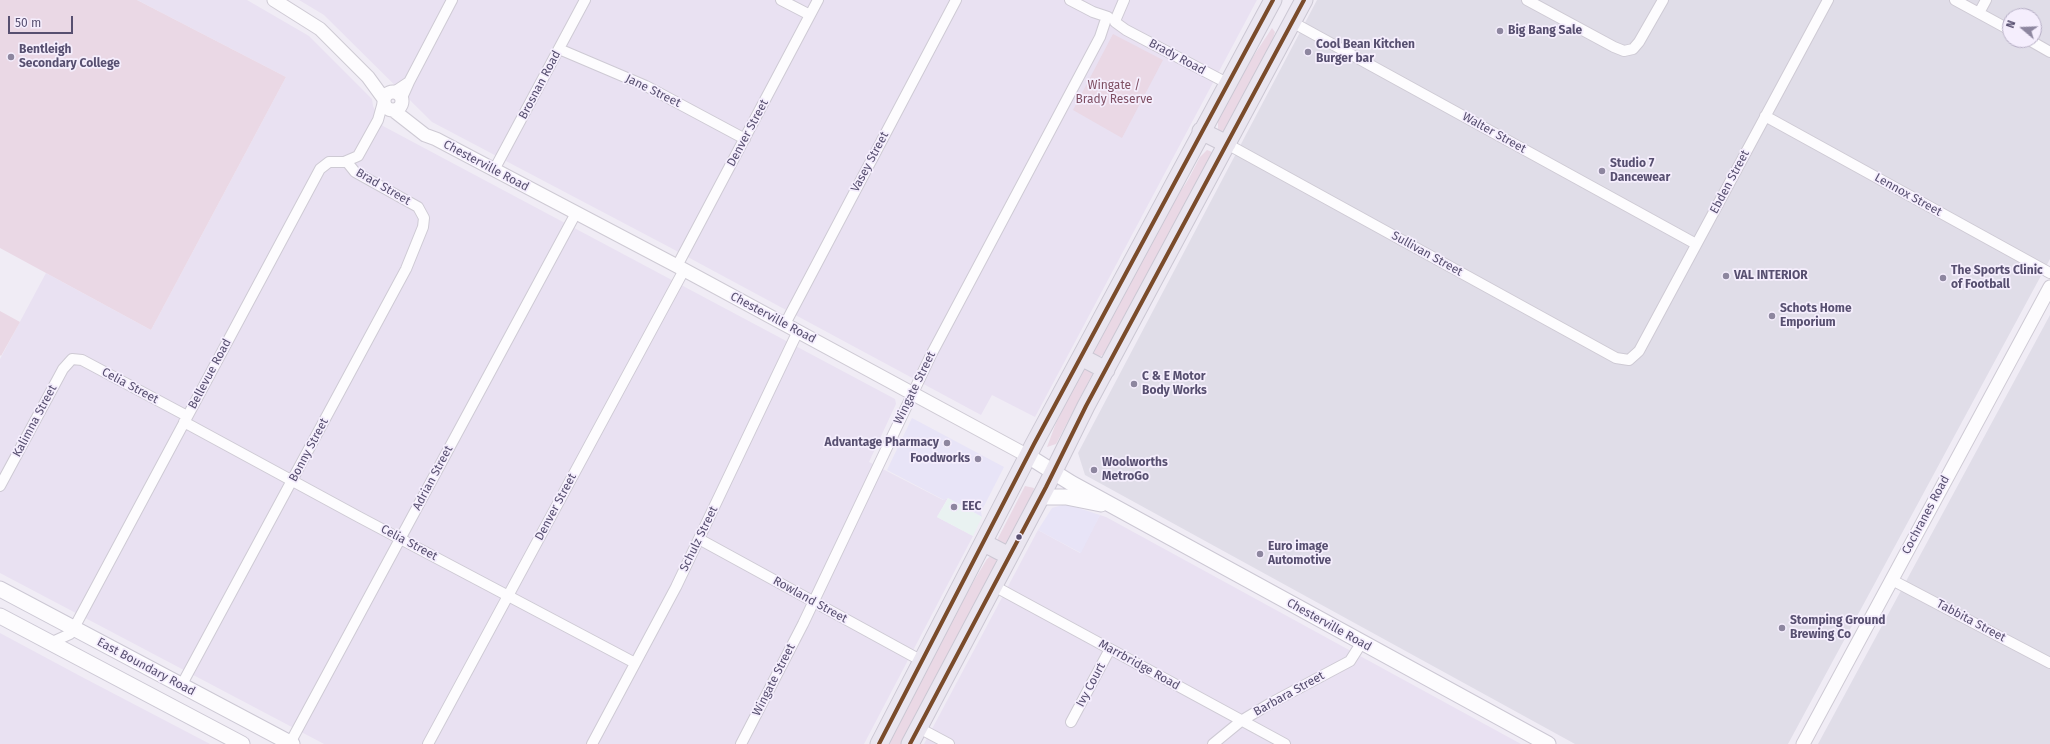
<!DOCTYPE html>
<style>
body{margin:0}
#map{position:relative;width:2050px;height:744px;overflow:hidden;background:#f0ecf5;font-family:"Fira Sans",sans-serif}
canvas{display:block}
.north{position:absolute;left:2002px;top:8px;width:40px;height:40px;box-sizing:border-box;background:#f5eefd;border:1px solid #b6aec5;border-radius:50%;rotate:289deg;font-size:11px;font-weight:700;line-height:16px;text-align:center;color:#574f70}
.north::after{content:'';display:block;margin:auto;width:14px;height:18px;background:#8d869f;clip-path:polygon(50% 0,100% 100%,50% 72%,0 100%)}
.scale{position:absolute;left:8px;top:16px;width:65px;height:18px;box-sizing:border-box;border:2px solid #574f70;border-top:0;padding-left:5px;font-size:12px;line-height:14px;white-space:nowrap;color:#574f70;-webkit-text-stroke:3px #f5eefd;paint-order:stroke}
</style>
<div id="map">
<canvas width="2050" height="744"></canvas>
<div class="north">N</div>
<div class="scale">50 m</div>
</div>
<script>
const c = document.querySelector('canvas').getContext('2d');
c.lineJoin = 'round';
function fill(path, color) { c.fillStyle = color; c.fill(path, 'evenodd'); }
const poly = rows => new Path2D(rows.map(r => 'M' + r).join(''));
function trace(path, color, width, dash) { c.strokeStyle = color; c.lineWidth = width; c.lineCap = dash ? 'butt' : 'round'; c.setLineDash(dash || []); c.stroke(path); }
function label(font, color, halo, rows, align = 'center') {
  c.font = font + ' "Fira Sans",sans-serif'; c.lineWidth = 3.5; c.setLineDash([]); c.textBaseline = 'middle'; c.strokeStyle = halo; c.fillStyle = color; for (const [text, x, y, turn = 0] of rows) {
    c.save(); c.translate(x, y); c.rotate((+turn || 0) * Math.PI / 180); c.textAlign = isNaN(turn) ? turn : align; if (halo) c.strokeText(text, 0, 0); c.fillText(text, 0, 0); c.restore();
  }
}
fill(poly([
 [137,0,247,0,309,36,372,99,373,106,383,126,895,399,896,404,869,462,943,500,948,498,937,517,973,536,864,744,324,744,0,573,0,359,46,273,151,330,286,77],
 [299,0,1257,0,1035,417,992,395,981,415,671,248,432,122,324,15],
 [1100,515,1106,517,1521,744,924,744,1038,530,1080,553],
 [0,633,82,677,210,744,0,744]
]), '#e9e1f2');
fill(poly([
 [912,418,1004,467,981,512,982,517,948,498,944,500,887,470],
 [1066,504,1100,515,1081,553,1038,530,1052,508]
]), '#e8e4f7');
fill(poly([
 [1317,0,2050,0,2050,259,1788,744,1575,744,1085,475,1078,453],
 [2010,16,2034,16,2034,40,2010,40],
 [2050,315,2050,744,1818,744]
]), '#e0dde8');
fill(poly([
 [948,498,982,517,973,536,937,517]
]), '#e9f2f1');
fill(poly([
 [0,0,137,0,286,77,151,330,0,248],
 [1272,28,1275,32,1270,48,1226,130,1222,131,1218,130,1218,119,1239,78],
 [1113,34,1163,60,1122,138,1073,110],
 [1207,150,1212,152,1210,162,1134,306,1103,355,1093,359,1093,349,1159,224,1188,180,1200,157],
 [0,311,20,322,1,356,0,355],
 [1085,365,1094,371,1056,444,1047,447,1056,423],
 [1025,486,1034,488,1033,494,1005,550,995,544],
 [993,554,997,555,995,567,902,744,886,744,956,611,987,559]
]), '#ead8e5');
const minor = poly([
 [781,0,810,15],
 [1070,0,1093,12,1108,17],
 [1527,0,1614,47,1624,51,1633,49,1639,42,1663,0],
 [1955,0,2010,30],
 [1979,13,1986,0],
 [1115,21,1124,0],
 [1115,22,1126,30,1227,83],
 [1292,22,1696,244],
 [2029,40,2050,52],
 [559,49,646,86,745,139],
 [394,92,409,82],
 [401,100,409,82,452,0],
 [1765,116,2050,273],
 [1227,144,1616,358,1629,360,1639,351,1828,0],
 [494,170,585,0],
 [677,266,818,0],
 [785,324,956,0],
 [184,422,359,517,635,663],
 [0,486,63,369,72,359,82,360,187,416],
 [699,539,922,661],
 [1892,580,2050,663],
 [994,586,1285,744],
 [50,643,70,634,74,628,320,169,329,162,344,162,358,156,378,120,383,102],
 [181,686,406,269,423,227,424,218,418,207,355,172,347,162],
 [1071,722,1110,649],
 [919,728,949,744],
 [290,743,576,213],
 [428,744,684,270],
 [592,744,676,587,798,331],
 [741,744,803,624,931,355,1100,37,1105,22],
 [1213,744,1241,721,1271,703,1350,661,1362,642]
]);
const tertiary = poly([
 [274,0,320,29,368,77,384,99],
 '384 101a9 9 0 1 1 18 0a9 9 0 1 1-18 0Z',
 [393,110,425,135,436,139,677,266,1028,456],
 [1803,744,2050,287]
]);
const secondary = poly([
 [1028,456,1071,483,1548,744],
 [1040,497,1066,497,1101,504],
 [0,589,292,744],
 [0,616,242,744]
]);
const trunk = poly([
 [1201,131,1227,144],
 [1081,357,1106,370],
 [984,543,1009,556],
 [879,744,1034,444,1273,0],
 [910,744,1046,487,1086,406,1304,0]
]);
trace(minor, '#cecad4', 12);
trace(tertiary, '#cecad4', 15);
trace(secondary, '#ccc8d4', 17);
trace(trunk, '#cbc7d3', 19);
trace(minor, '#fdfcfe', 10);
trace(tertiary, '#fdfcfe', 13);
trace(secondary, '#fdfcfe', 15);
trace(trunk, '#eae6f0', 17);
trace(poly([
 [879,744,1034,444,1273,0],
 [910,744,1046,487,1086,406,1304,0]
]), '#7a4b2a', 4);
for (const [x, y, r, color] of [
 [1500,31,4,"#8d869f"],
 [1308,52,4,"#8d869f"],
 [11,57,4,"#8d869f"],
 [1602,171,4,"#8d869f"],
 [1726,276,4,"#8d869f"],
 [1943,278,4,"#8d869f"],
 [1772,316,4,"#8d869f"],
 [1134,384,4,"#8d869f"],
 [947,443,4,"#8d869f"],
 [978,459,4,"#8d869f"],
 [1094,470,4,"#8d869f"],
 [954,507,4,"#8d869f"],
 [1019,537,3.5,"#574f70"],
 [1260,554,4,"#8d869f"],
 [1782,628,4,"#8d869f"]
]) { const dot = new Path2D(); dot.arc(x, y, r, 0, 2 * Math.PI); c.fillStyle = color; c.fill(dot); trace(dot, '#f5eefd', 1.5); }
label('bold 12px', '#574f70', '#f5eefd', [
 ["Big Bang Sale",1508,31],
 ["Cool Bean Kitchen",1316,45],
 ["Burger bar",1316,59],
 ["Bentleigh",19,50],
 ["Secondary College",19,64],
 ["Studio 7",1610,164],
 ["Dancewear",1610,178],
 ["The Sports Clinic",1951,271],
 ["of Football",1951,285],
 ["VAL INTERIOR",1734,276],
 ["Schots Home",1780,309],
 ["Emporium",1780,323],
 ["C & E Motor",1142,377],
 ["Body Works",1142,391],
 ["Advantage Pharmacy",939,443,"right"],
 ["Foodworks",970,459,"right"],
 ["Woolworths",1102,463],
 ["MetroGo",1102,477],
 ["EEC",962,507],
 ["Euro image",1268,547],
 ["Automotive",1268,561],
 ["Stomping Ground",1790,621],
 ["Brewing Co",1790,635]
], 'left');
label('12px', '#574f70', '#f5eefd', [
 ["Brady Road",1177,57,28],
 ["Brosnan Road",540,85,-62],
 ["Jane Street",653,91,26],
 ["Denver Street",748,133,-62],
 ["Walter Street",1494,133,29],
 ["Vasey Street",870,162,-62],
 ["Chesterville Road",486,166,28],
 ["Ebden Street",1730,182,-62],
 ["Brad Street",383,187,30],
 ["Lennox Street",1908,195,29],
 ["Sullivan Street",1427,254,29],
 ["Chesterville Road",773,318,28],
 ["Bellevue Road",210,374,-62],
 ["Celia Street",130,386,28],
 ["Wingate Street",915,388,-64],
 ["Kalimna Street",35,421,-62],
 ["Bonny Street",309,450,-62],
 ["Adrian Street",433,478,-62],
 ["Denver Street",556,507,-62],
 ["Cochranes Road",1926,515,-62],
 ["Schulz Street",699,539,-64],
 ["Celia Street",409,543,28],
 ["Rowland Street",810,600,29],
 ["Tabbita Street",1971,621,28],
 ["Chesterville Road",1329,625,29],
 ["Marrbridge Road",1139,665,29],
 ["East Boundary Road",146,667,28],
 ["Wingate Street",774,680,-63],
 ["Ivy Court",1091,685,-62],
 ["Barbara Street",1289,694,-29]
]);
label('12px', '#7f4f63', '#f5eefd', [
 ["Wingate /",1114,86],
 ["Brady Reserve",1114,100]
]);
</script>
